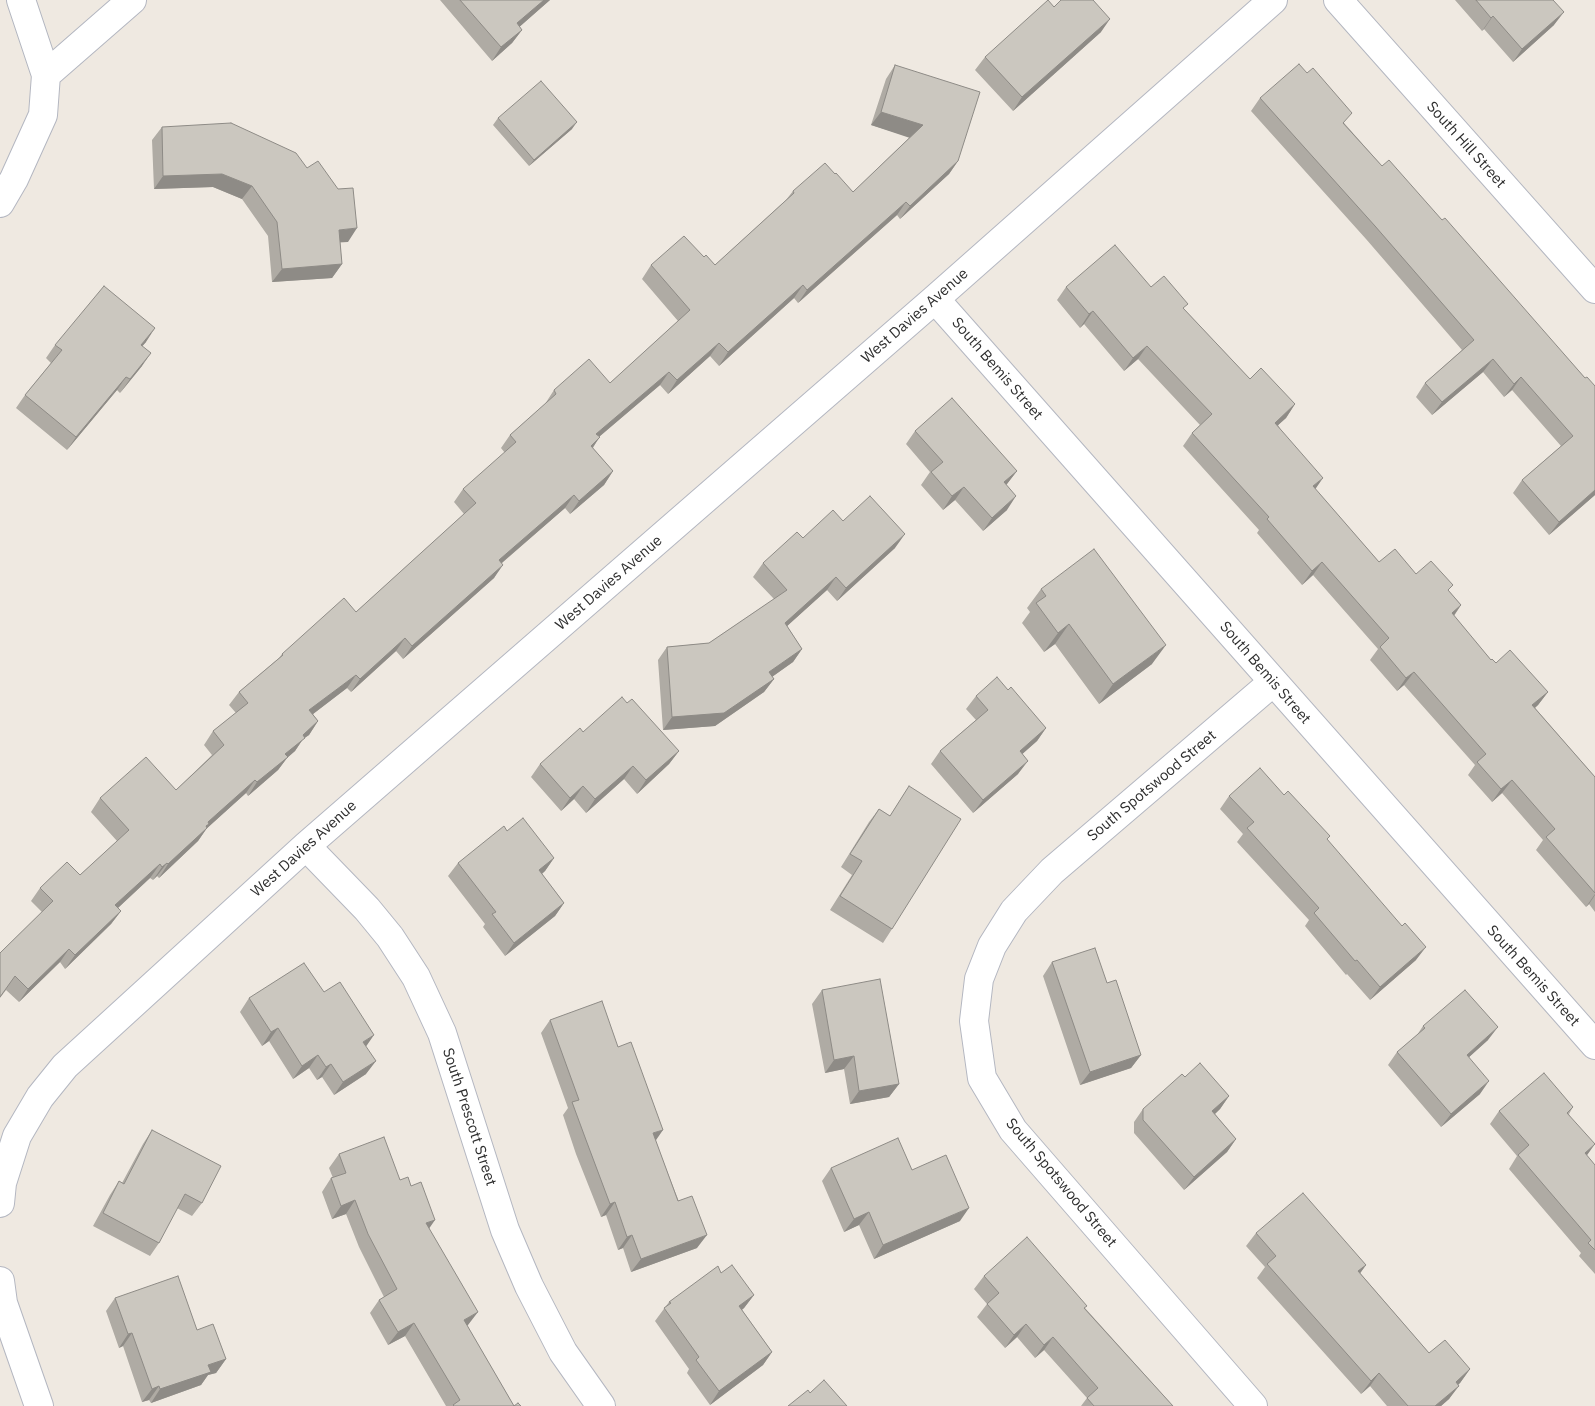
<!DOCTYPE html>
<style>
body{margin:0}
canvas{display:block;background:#efe9e1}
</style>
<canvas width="1595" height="1406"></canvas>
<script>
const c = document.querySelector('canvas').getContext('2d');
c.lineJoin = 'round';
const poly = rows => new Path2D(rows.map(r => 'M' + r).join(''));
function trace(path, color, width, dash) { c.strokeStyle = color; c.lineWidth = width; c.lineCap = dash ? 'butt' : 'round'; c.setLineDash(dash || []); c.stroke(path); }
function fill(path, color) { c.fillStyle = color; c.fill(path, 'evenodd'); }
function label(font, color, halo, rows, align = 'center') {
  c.font = font + ' "IBM Plex Sans",sans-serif'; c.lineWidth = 4.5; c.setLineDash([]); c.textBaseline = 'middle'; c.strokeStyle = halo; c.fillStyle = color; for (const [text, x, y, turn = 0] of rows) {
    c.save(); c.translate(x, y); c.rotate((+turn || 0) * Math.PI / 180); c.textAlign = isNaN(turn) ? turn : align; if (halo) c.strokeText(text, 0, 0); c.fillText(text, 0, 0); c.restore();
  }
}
const minor = poly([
 [1338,0,1595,289],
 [46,75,132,0],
 [0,203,14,179,43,115,46,75,21,0],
 [935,299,1595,1045],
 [306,846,367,909,390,937,416,977,442,1033,505,1230,529,1286,563,1352,601,1406],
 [0,1203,2,1183,17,1136,40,1097,65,1066,306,846,935,299,1273,0],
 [0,1281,3,1303,39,1406],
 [1253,1406,1013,1130,982,1078,974,1021,979,979,992,946,1014,911,1052,871,1273,682]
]);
trace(minor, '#b4b7c1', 30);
trace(minor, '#fff', 28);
fill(poly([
 [440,0,550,0,519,27,522,30,512,43,492,61],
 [1455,0,1553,0,1554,25,1513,62,1484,29,1482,31],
 [1054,7,1101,32,1013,111,975,70,985,57],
 [895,65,958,161,949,174,900,219,897,215,798,303,794,298,719,366,710,356,668,394,660,385,599,437,593,448,613,471,604,485,570,514,565,508,502,563,494,578,403,659,396,651,351,692,347,688,313,714,318,721,309,735,303,739,295,751,287,758,278,770,248,796,246,793,207,828,198,841,159,878,157,876,153,880,150,878,118,908,121,911,111,924,65,969,60,962,19,1002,6,990,0,998,0,953,42,912,31,901,40,888,80,875,117,841,91,812,100,798,176,790,212,755,204,745,213,731,236,713,229,705,239,692,279,658,282,654,356,612,464,514,454,502,463,489,505,453,501,448,510,435,545,404,554,390,610,383,678,321,642,279,651,265,704,257,715,265,786,200,793,191,835,174,853,192,910,137,871,125,886,79],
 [1307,73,1345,124,1382,166,1442,220,1585,378,1595,386,1595,495,1549,535,1513,493,1522,480,1561,446,1512,390,1504,397,1483,372,1432,415,1416,397,1425,383,1462,350,1366,239,1251,111,1260,98],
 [498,118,572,129,529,166,493,125],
 [162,127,348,242,340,242,342,264,332,278,272,282,268,236,242,199,213,187,154,189,152,140],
 [1066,287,1151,287,1184,309,1250,379,1295,404,1286,418,1278,425,1315,489,1379,562,1416,574,1449,591,1461,605,1454,616,1491,660,1548,692,1538,705,1535,708,1595,777,1595,912,1589,904,1586,907,1536,850,1543,840,1502,793,1492,802,1468,775,1475,765,1404,685,1397,691,1370,660,1378,649,1313,575,1302,585,1257,533,1259,530,1183,446,1192,433,1200,425,1138,359,1124,371,1084,324,1080,328,1057,300],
 [146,342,142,346,142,366,120,393,117,390,67,450,16,408,25,395,51,363,46,358,55,345],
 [915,431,1017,471,1006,485,1007,510,983,531,955,500,943,510,921,485,930,472,906,444],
 [843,521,895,548,837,601,827,590,787,626,802,649,793,662,772,677,774,679,764,692,715,726,663,730,658,660,667,647,709,643,774,599,753,577,763,563,803,538],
 [1041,589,1152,664,1099,704,1055,644,1044,652,1022,623,1030,612,1027,608],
 [1008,690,1046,728,1037,741,1022,754,1018,774,973,813,931,764,940,751,976,720,966,709,976,696],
 [627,703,679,751,669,764,637,794,624,779,586,813,574,799,561,811,531,777,540,764,583,732],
 [909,786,892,929,883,943,830,910,852,875,841,867,869,822,879,809,890,816],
 [1284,795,1327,840,1416,960,1370,1000,1347,974,1346,975,1305,926,1309,920,1237,842,1243,834,1220,809,1229,796],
 [507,831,554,858,545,871,542,874,564,903,555,916,505,956,483,927,485,924,448,876,458,863],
 [1052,962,1107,983,1141,1055,1131,1068,1080,1085,1043,976],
 [822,990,899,1084,889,1097,850,1104,844,1069,825,1073,812,1004],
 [324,992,366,1046,366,1074,334,1095,322,1077,317,1080,309,1068,293,1079,269,1041,262,1046,240,1012,249,998],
 [550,1020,618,1047,655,1140,697,1248,631,1272,623,1248,618,1250,606,1215,601,1217,576,1154,563,1115,568,1108,541,1033],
 [1423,1026,1488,1040,1469,1057,1480,1094,1441,1127,1388,1065,1397,1052,1417,1035],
 [1185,1077,1229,1096,1220,1109,1215,1114,1236,1139,1227,1152,1184,1190,1134,1133,1134,1122,1143,1109],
 [1573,1107,1569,1114,1587,1156,1595,1165,1595,1274,1579,1256,1581,1253,1509,1169,1517,1156,1490,1124,1499,1111],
 [152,1130,202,1203,192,1216,177,1208,159,1243,150,1256,93,1226,110,1195,119,1181,122,1183,143,1144],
 [339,1154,400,1180,411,1186,429,1228,468,1325,467,1326,514,1406,446,1406,405,1336,388,1345,370,1313,379,1300,384,1297,359,1247,346,1214,332,1219,322,1192,331,1178,333,1178,329,1168],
 [831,1168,912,1170,960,1221,874,1259,859,1225,844,1232,822,1181],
 [1256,1233,1366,1265,1360,1273,1429,1353,1470,1369,1460,1383,1458,1385,1449,1399,1441,1406,1387,1406,1370,1386,1361,1394,1257,1278,1265,1267,1246,1246],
 [721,1273,754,1295,744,1308,742,1310,772,1352,763,1365,710,1405,687,1373,689,1369,655,1321,669,1302],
 [984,1276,1085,1308,1173,1406,1081,1406,1087,1398,1044,1350,1035,1358,1017,1337,1005,1348,977,1317,987,1304,974,1289],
 [115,1298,197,1330,226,1359,216,1373,208,1375,201,1385,151,1403,149,1400,142,1402,123,1346,119,1348,106,1311]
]), '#afaba4');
fill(poly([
 [544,0,550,0,508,37,517,23],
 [1564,12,1554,25,1513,62,1522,49],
 [1493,16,1484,29,1482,31,1491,18],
 [1110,19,1101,32,1013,111,1022,97],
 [522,30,512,43,492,61,501,47],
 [881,112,923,125,913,139,871,125],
 [577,122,572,129,529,166,534,160],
 [958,161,949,174,900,219,910,206],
 [222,174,252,186,242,199,213,187,154,189,163,176],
 [906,202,897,215,798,303,807,290],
 [357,228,348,242,329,243,339,230],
 [342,264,332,278,272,282,282,269],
 [803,285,794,298,719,366,728,352],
 [1093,311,1084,324,1080,328,1089,314],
 [155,328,146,342,132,358,141,345],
 [719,343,710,356,668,394,677,380],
 [1147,346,1138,359,1124,371,1133,358],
 [151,353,142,366,120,393,130,379],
 [1493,359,1483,372,1432,415,1442,402],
 [669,372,660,385,587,447,596,434],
 [126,377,117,390,67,450,76,437],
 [1521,377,1512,390,1504,397,1514,384],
 [1295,404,1286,418,1266,436,1275,423],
 [600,437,590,451,591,446],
 [613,471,604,485,570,514,579,501],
 [1017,471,1007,484,994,496,1004,482],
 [1323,478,1314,491,1313,486],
 [964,487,955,500,943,510,952,496],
 [1595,490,1595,495,1549,535,1559,522],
 [574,495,565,508,490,573,499,560],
 [1016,496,1007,510,983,531,992,518],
 [905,534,895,548,837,601,846,588],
 [1322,562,1313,575,1302,585,1312,571],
 [503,565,494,578,403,659,412,646],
 [836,577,827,590,775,637,785,623],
 [1461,605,1452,618,1452,613],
 [1069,624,1055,644,1044,652,1058,633],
 [405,638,396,651,351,692,360,679],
 [1166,645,1152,664,1099,704,1113,684],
 [802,649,793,662,759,686,769,672],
 [1414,672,1404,685,1397,691,1406,678],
 [356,675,347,688,300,724,309,710],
 [774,679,764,692,715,726,663,730,672,717],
 [1548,692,1538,705,1523,718,1532,705],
 [318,721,309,735,303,739,295,751,287,758,278,770,248,796,257,782,303,735],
 [1046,728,1037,741,1010,765,1020,751],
 [679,751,669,764,637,794,646,780],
 [1028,761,1018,774,973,813,983,800],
 [633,766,624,779,586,813,595,799],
 [255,780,246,793,204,831,207,828,198,841,159,878,168,864,208,822],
 [1512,780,1502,793,1492,802,1501,789],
 [583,786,574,799,561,811,570,798],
 [554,858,545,871,529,884,539,870],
 [167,863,157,876,153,880,162,867],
 [160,864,150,878,106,919,115,905],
 [1595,894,1595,895,1589,904,1586,907],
 [564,903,555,916,505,956,514,943],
 [121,911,111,924,65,969,75,955],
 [1426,947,1416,960,1370,1000,1380,987],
 [69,949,60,962,19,1002,28,989],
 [1498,1027,1488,1040,1457,1068,1467,1055],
 [278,1028,269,1041,262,1046,271,1032],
 [374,1035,365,1048,363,1042],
 [318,1055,309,1068,293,1079,302,1066],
 [1141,1055,1131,1068,1080,1085,1090,1072],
 [854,1056,844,1069,825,1073,834,1060],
 [376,1061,366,1074,334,1095,343,1082],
 [331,1064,322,1077,317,1080,326,1067],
 [1489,1081,1480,1094,1441,1127,1451,1114],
 [899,1084,889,1097,850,1104,859,1091],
 [1229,1096,1220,1109,1203,1125,1212,1111],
 [663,1130,654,1143,653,1133],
 [1236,1139,1227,1152,1184,1190,1194,1177],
 [1595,1144,1585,1158,1585,1153],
 [355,1200,346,1214,332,1219,341,1206],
 [615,1202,606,1215,601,1217,610,1204],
 [969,1208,960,1221,874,1259,883,1245],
 [869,1212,859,1225,844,1232,854,1219],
 [435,1220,426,1233,426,1223],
 [632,1235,623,1248,618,1250,627,1237],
 [707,1235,697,1248,631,1272,641,1259],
 [1366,1265,1356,1279,1358,1271],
 [754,1295,744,1308,730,1319,739,1306],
 [478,1312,468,1325,455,1333,464,1320],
 [414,1323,405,1336,388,1345,398,1332],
 [1026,1324,1017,1337,1005,1348,1014,1335],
 [132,1333,123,1346,119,1348,128,1334],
 [1053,1337,1044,1350,1035,1358,1044,1345],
 [772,1352,763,1365,710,1405,719,1391],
 [226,1359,216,1373,208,1375,201,1385,151,1403,160,1389,208,1365],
 [1470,1369,1460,1383,1446,1395,1456,1382],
 [1379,1373,1370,1386,1361,1394,1371,1381],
 [159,1386,149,1400,142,1402,152,1389],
 [1459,1386,1449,1399,1441,1406,1435,1406]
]), '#8e8b86');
const building = poly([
 [460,0,544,0,517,23,522,30,501,47,460,0],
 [1048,0,1054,7,1061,0,1093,0,1110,19,1022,97,985,57,1048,0],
 [1476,0,1553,0,1564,12,1522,49,1493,16,1491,18,1476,0],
 [1299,64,1307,73,1313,68,1352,113,1343,123,1382,166,1389,160,1442,220,1445,218,1585,378,1587,377,1595,386,1595,490,1559,522,1522,480,1573,436,1521,377,1514,384,1493,359,1442,402,1425,383,1474,340,1375,226,1260,98,1299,64],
 [895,65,980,92,958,161,910,206,906,202,807,290,803,285,728,352,719,343,677,380,669,372,596,434,600,437,591,446,613,471,579,501,574,495,499,560,503,565,412,646,405,638,360,679,356,675,309,710,318,721,303,735,305,738,285,754,288,757,257,782,255,780,208,822,209,824,206,826,207,828,168,864,167,863,162,867,160,864,115,905,121,911,75,955,69,949,28,989,15,976,0,997,0,953,53,901,40,888,67,862,80,875,129,830,100,798,146,757,176,790,224,745,213,731,248,703,239,692,283,655,282,654,344,598,356,612,476,503,463,489,516,442,510,435,556,394,554,390,589,359,610,383,690,310,651,265,684,236,704,257,706,255,715,265,794,193,793,191,825,163,835,174,836,173,853,192,923,125,881,112,895,65],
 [541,81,577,122,534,160,498,118,541,81],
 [231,123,296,153,307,168,318,161,338,189,353,188,357,228,339,230,342,264,282,269,277,222,252,186,222,174,163,176,162,127,231,123],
 [1115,245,1151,287,1164,276,1188,304,1183,308,1250,379,1261,368,1295,404,1275,423,1323,478,1313,486,1379,562,1395,549,1416,574,1431,561,1453,585,1448,590,1461,605,1452,613,1491,660,1492,659,1496,663,1510,650,1548,692,1532,705,1595,777,1595,893,1546,837,1555,829,1512,780,1501,789,1477,762,1486,754,1414,672,1406,678,1380,647,1389,638,1322,562,1312,571,1267,519,1269,517,1192,433,1212,414,1147,346,1133,358,1093,311,1089,314,1066,287,1115,245],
 [104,286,155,328,141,345,151,353,130,379,126,377,76,437,25,395,62,350,55,345,104,286],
 [952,398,1017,471,1004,482,1016,496,992,518,964,487,952,496,931,472,943,462,915,431,952,398],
 [870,496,905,534,846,588,836,577,785,623,802,649,769,672,774,679,724,713,672,717,667,647,709,643,787,590,763,563,797,532,803,538,833,510,843,521,870,496],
 [1094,549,1166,645,1113,684,1069,624,1058,633,1036,603,1046,596,1041,589,1094,549],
 [997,677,1008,690,1011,687,1046,728,1020,751,1028,761,983,800,940,751,988,710,976,696,997,677],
 [622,697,627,703,632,699,679,751,646,780,633,766,595,799,583,786,570,798,540,764,580,728,583,732,622,697],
 [1260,768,1284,795,1288,791,1330,836,1327,839,1402,926,1405,923,1426,947,1380,987,1357,960,1355,961,1314,913,1319,908,1247,828,1254,822,1229,796,1260,768],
 [909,786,961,819,892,929,840,896,862,861,850,854,879,809,890,816,909,786],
 [523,818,554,858,539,870,564,903,514,943,492,914,496,912,458,863,504,826,507,831,523,818],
 [1095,948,1107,983,1116,980,1141,1055,1090,1072,1052,962,1095,948],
 [304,963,324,992,340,982,374,1035,363,1042,376,1061,343,1082,331,1064,326,1067,318,1055,302,1066,278,1028,271,1032,249,998,304,963],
 [880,979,899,1084,859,1091,854,1056,834,1060,822,990,880,979],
 [1465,990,1498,1027,1467,1055,1489,1081,1451,1114,1397,1052,1425,1028,1423,1026,1465,990],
 [602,1001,618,1047,631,1042,663,1130,653,1133,678,1201,692,1196,707,1235,641,1259,632,1235,627,1237,615,1202,610,1204,586,1140,572,1102,579,1100,550,1020,602,1001],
 [1200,1063,1229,1096,1212,1111,1236,1139,1194,1177,1143,1120,1143,1109,1182,1074,1185,1077,1200,1063],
 [1544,1073,1573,1107,1567,1113,1595,1144,1585,1153,1595,1165,1595,1250,1588,1243,1591,1240,1518,1155,1529,1145,1499,1111,1544,1073],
 [152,1130,221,1166,202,1203,185,1194,159,1243,103,1213,119,1181,124,1184,152,1130],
 [384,1137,400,1180,408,1177,411,1186,421,1182,435,1220,426,1223,478,1312,464,1320,514,1406,454,1406,453,1405,460,1400,414,1323,398,1332,379,1300,397,1289,368,1234,355,1200,341,1206,331,1178,346,1173,339,1154,384,1137],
 [898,1138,912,1170,946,1155,969,1208,883,1245,869,1212,854,1219,831,1168,898,1138],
 [1303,1193,1366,1265,1358,1271,1429,1353,1445,1340,1470,1369,1456,1382,1459,1386,1435,1406,1408,1406,1379,1373,1371,1381,1267,1264,1276,1256,1256,1233,1303,1193],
 [1027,1237,1087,1306,1084,1308,1173,1406,1094,1406,1087,1398,1098,1388,1053,1337,1044,1345,1026,1324,1014,1335,987,1304,999,1293,984,1276,1027,1237],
 [732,1265,754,1295,739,1306,772,1352,719,1391,696,1360,699,1357,664,1308,671,1303,669,1302,718,1266,721,1273,732,1265],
 [178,1276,197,1330,213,1324,226,1359,208,1365,211,1372,160,1389,159,1386,152,1389,132,1333,128,1334,115,1298,178,1276],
 [824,1380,847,1406,788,1406,808,1390,810,1393,824,1380],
 [518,1403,521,1406,514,1406,518,1403]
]);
fill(building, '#cbc7bf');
trace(building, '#8e8b86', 1);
label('15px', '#2e2e2e', '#fff', [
 ["South Hill Street",1466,145,48],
 ["West Davies Avenue",915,316,-41],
 ["South Bemis Street",997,369,49],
 ["West Davies Avenue",609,583,-41],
 ["South Bemis Street",1265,673,49],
 ["South Spotswood Street",1152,786,-40],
 ["West Davies Avenue",304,849,-42],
 ["South Bemis Street",1533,976,48],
 ["South Prescott Street",469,1117,72],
 ["South Spotswood Street",1061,1183,50]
]);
</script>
